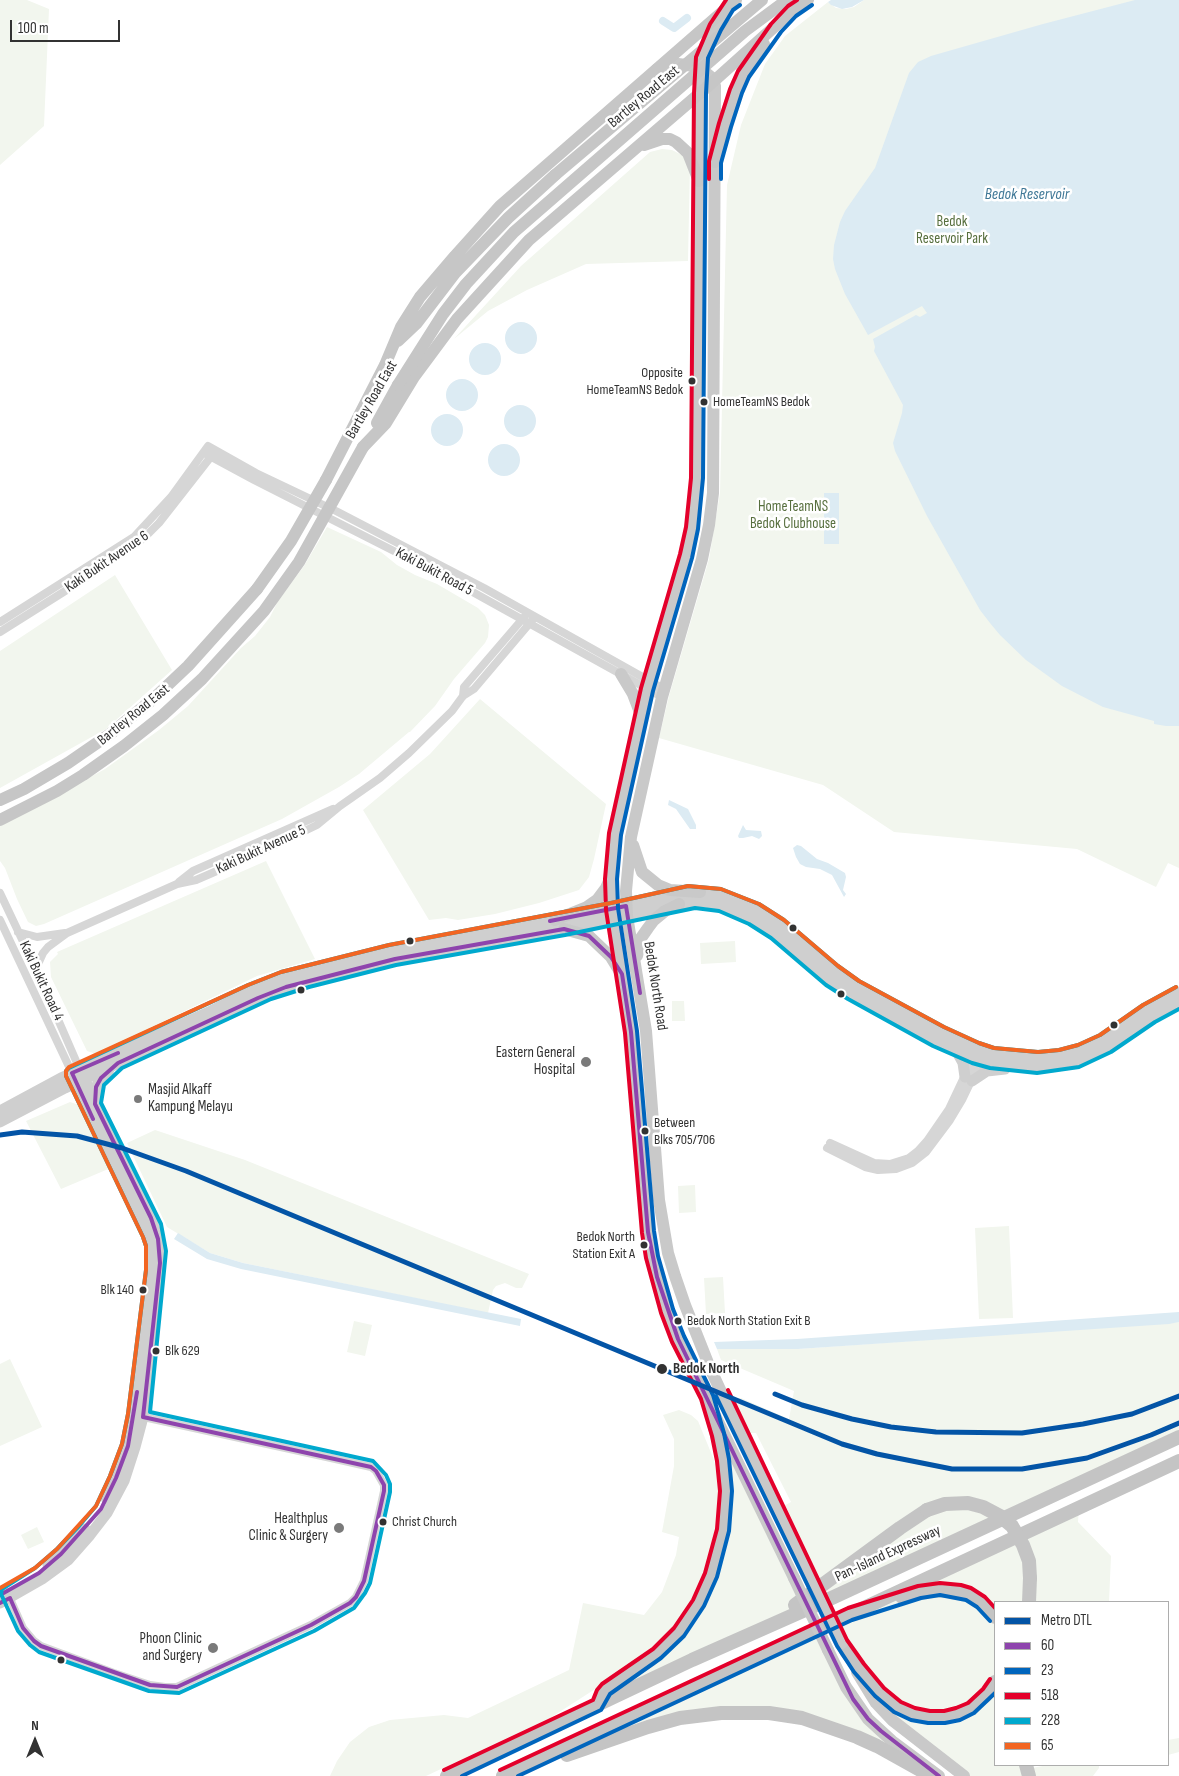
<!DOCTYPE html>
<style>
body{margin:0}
#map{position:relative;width:1179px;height:1776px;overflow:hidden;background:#fff;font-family:"Sofia Sans Condensed",sans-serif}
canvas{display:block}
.legend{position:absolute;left:994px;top:1601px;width:175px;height:165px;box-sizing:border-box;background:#fff;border:1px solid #adadad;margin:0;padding:6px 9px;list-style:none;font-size:15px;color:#323232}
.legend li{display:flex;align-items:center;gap:10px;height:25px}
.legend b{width:25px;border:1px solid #adadad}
.north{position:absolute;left:10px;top:1716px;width:50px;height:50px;-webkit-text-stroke:4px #fff;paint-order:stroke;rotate:0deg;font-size:14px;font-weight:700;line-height:20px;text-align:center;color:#323232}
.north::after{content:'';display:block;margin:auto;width:18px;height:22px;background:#323232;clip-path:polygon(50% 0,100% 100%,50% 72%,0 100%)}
.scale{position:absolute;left:10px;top:20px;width:110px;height:22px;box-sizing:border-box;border:2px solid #323232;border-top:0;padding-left:6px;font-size:15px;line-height:18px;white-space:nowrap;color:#323232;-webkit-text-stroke:4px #fff;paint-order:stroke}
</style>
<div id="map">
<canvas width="1179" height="1776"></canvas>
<ul class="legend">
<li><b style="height:6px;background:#0354a6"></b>Metro DTL</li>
<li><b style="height:6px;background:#8e44ad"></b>60</li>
<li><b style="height:6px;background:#0065bd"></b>23</li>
<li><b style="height:6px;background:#e4002b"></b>518</li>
<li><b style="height:6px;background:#00a9ce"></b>228</li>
<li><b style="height:6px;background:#f26522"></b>65</li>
</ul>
<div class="north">N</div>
<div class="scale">100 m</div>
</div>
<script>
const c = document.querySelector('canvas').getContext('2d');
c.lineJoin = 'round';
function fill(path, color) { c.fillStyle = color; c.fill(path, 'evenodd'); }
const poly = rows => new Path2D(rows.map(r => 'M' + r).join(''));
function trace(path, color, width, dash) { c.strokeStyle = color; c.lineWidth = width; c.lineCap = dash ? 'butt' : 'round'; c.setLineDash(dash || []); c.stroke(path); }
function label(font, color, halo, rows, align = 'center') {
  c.font = font + ' "Sofia Sans Condensed",sans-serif'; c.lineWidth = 5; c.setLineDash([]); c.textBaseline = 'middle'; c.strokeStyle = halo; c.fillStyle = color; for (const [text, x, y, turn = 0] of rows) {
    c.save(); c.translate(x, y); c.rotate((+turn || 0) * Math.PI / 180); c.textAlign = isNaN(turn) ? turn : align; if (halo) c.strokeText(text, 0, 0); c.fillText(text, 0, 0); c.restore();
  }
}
fill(poly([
 [0,0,27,0,49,9,44,126,0,165],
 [864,0,1179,0,1179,868,1168,863,1156,887,1077,849,894,832,823,785,659,738,669,696,709,559,720,493,727,185,741,125,765,64,785,36,828,2,836,8,846,9,854,7],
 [662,149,672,150,682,155,690,165,688,261,586,264,527,290,488,311,454,339,521,266,650,152],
 [327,527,381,552,397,565,415,575,437,584,478,608,485,615,489,625,488,637,485,643,454,679,435,706,410,732,409,732,359,774,339,787,282,819,44,924,36,926,28,922,17,899,5,868,0,861,0,826,105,769,159,730,188,706,241,648,255,636,270,617,278,601,304,566],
 [115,575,172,670,106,729,0,788,0,651],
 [480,699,606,804,594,859,589,877,579,890,539,903,495,914,458,920,446,918,429,920,363,810,430,754],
 [266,861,315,959,257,976,96,1054,87,1051,51,977,50,962,58,954,57,952],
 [735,941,736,962,701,964,700,943],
 [672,1001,684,1001,685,1021,672,1021],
 [70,1102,79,1105,83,1109,113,1167,61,1189,26,1121],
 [155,1130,245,1160,529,1274,522,1288,516,1288,505,1283,496,1286,493,1290,488,1313,243,1263,210,1253,167,1227,127,1143],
 [695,1185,696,1212,679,1213,678,1186],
 [1009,1226,1013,1318,979,1319,975,1228],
 [723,1277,725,1313,706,1314,704,1278],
 [354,1321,372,1325,365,1356,347,1352],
 [1179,1322,1179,1433,1002,1514,941,1502,816,1585,778,1509,791,1502,756,1433,750,1433,734,1398,741,1398,789,1419,794,1391,721,1360,717,1349,798,1349],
 [10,1359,42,1427,0,1446,0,1364],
 [679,1410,691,1415,698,1421,714,1460,722,1499,716,1550,694,1600,677,1627,656,1650,550,1718,426,1776,330,1776,337,1761,350,1742,369,1727,390,1720,444,1715,468,1718,569,1670,583,1603,644,1615,662,1592,676,1555,679,1537,662,1532,674,1466,674,1439,663,1415],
 [730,1446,803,1598,789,1617,602,1693,650,1660,698,1603,726,1491],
 [948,1504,1001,1519,823,1602,817,1588],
 [1079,1507,1078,1522,1111,1556,1109,1602,995,1602,995,1765,1041,1765,1027,1768,1029,1776,964,1776,903,1730,832,1622],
 [37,1527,44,1542,28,1549,21,1535],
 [818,1629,853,1699,922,1763,802,1718,672,1720,552,1760],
 [1179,1738,1179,1752,1168,1755,1168,1740],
 [1048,1765,1099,1765,1099,1768,1093,1776,1035,1776,1032,1768]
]), '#f2f6ee');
fill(poly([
 [831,0,864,0,852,7,842,9,831,5,828,2],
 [1135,0,1179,0,1179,726,1166,726,1154,724,1154,721,1103,707,1062,686,1026,660,1000,635,990,623,980,610,927,516,895,451,893,443,902,413,903,405,874,351,875,347,873,339,916,315,920,317,927,313,922,306,868,335,845,294,835,269,833,259,834,245,840,222,845,211,875,168,909,73,918,62,931,56,1043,24],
 '505 338a16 16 0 1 1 32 0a16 16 0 1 1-32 0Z',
 '469 359a16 16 0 1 1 32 0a16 16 0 1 1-32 0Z',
 '446 395a16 16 0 1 1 32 0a16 16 0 1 1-32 0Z',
 '504 421a16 16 0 1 1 32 0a16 16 0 1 1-32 0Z',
 '431 430a16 16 0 1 1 32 0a16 16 0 1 1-32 0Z',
 '488 460a16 16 0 1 1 32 0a16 16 0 1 1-32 0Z',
 [824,493,839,493,839,544,824,544],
 [669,800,688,809,696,825,696,829,690,829,676,809,668,805],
 [743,825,746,830,761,831,762,836,759,839,752,836,743,838,739,838,738,836],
 [797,845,801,846,817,859,828,863,845,873,846,877,843,890,846,894,844,897,832,875,820,869,806,867,800,864,796,857,793,848],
 [178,1233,210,1253,243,1263,521,1319,520,1326,241,1269,207,1259,174,1239],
 [1179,1312,1179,1322,1169,1324,798,1349,717,1349,714,1342,797,1339]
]), '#dcebf3');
trace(poly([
 [663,21,674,28,687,18]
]), '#dcebf3', 8);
trace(poly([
 [204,453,254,480,451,580,662,697],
 [0,622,134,537,171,497,208,446,256,473,336,511,484,588,664,689],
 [0,632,92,574,144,538,159,523,213,454],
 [463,696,464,687,525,616],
 [179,882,193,871,333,809],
 [0,893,37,971,80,1070],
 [0,920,72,1073],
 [18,932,37,937,65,933],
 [37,971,38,964,43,953,48,947,67,933,177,884,196,880,263,851,317,825,340,806,380,778,409,753,452,711,463,696,474,689,535,617],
 [830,1143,874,1163,890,1164,909,1158,918,1151,927,1141,949,1109,975,1054],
 [827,1148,865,1167,878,1170,896,1169,912,1163,926,1152,950,1120,962,1100,983,1056],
 [7,1592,23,1628,34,1641,41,1646,114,1673,150,1685,165,1687,177,1687,311,1625,350,1603,356,1597,364,1581,384,1491,384,1485,376,1471,371,1467,331,1458,139,1416]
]), '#d6d6d6', 8);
trace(poly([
 [956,1050,963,1063,965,1077],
 [74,1077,149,1235,152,1245,152,1270,134,1415,128,1446,116,1478,106,1498],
 [972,1081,987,1071,1005,1069],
 [95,1102,98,1082,109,1070],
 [0,1111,61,1078,211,1011,251,991,283,978,390,951,612,909,683,893,700,892,719,895,756,910,780,925,834,971,856,986,941,1033,977,1049,993,1054,1038,1058,1060,1056,1080,1051,1103,1040,1147,1010,1179,992],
 [0,1122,65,1088,258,998,307,981,395,959,564,929,694,902,706,902,721,905,752,918,775,933,830,980,851,994,935,1040,974,1057,991,1062,1037,1067,1077,1061,1108,1047,1152,1017,1179,1002],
 [48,1565,61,1554,85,1529],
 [0,1603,42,1579,68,1560,90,1535,107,1513,124,1481,135,1447,143,1417,160,1263,158,1239,151,1218,82,1074]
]), '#cfcfcf', 11);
trace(poly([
 [724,12,711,34,702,57,700,81,697,492,692,528,686,556,647,689,615,834,611,895,631,1032,648,1232,657,1277,678,1339,794,1578],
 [657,69,678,64,694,66,701,69,712,78,715,86,713,493,709,525,702,559,662,697,631,837,626,891,627,916,646,1031,659,1200,668,1253,675,1276,685,1305,710,1368,744,1441,808,1572],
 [621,674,633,694,641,715],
 [633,845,642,872,658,885,670,890,700,892],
 [555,920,587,907,597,900,606,888,609,881],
 [564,929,589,936,611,957,619,970],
 [637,956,641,938,648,928,654,920,665,911,679,904],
 [828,1650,846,1687,868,1719,892,1741,939,1776],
 [857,1672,876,1703,892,1720,964,1776]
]), '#c9c9c9', 12);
trace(poly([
 [644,145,662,139,670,139,676,142,688,153,699,181],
 [715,162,736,91,744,74,764,44],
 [398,341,416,324,455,273,508,218,555,175],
 [377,423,398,385],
 [363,447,386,423,414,377,457,319,529,240,714,81,792,11,808,0],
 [326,480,385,365,401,327,420,297,455,256,500,206,736,0],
 [0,800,24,789,68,763,110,734,152,700,188,666,257,589]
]), '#c6c6c6', 12);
trace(poly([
 [902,1597,932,1590,960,1591,979,1600,995,1617],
 [1029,1602,1030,1578],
 [795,1605,900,1528,927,1510],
 [846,1651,870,1682,882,1695,901,1709,919,1716,945,1717,967,1710,985,1696,995,1682],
 [598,1705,602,1693,606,1689,650,1660,679,1632,698,1603,711,1575,723,1530,726,1491,721,1450,707,1397],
 [567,1755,648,1727,680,1718,721,1713,769,1713,802,1718,857,1737,877,1746,931,1776],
 [1026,1765,1029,1776],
 [447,1776,692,1660,823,1602,1179,1437],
 [503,1776,1179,1461]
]), '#c4c4c4', 14);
trace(poly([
 [808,1572,842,1643],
 [794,1578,828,1650]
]), '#c9c9c9', 12);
trace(poly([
 [555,175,762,0],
 [398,385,443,314,466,284,514,232,745,31,787,0],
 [257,589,291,541,326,480],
 [0,820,57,791,83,775,124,746,163,715,202,679,264,611,299,562,363,447]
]), '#c6c6c6', 12);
trace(poly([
 [927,1510,945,1504,968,1503,983,1507,1000,1516,1012,1526,1023,1545,1029,1561,1030,1578]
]), '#c4c4c4', 14);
trace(poly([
 [550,921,626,906,640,993],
 [93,1119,72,1073,118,1053],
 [0,1595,39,1573,61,1554,101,1509,116,1478,128,1446,137,1392],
 [0,1603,10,1598,23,1628,34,1641,41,1646,150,1685,177,1687,311,1625,350,1603,356,1597,364,1581,384,1491,384,1485,376,1471,371,1467,143,1417,160,1263,158,1239,151,1218,95,1104,96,1087,101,1078,118,1063,258,998,286,987,395,959,564,929,589,936,611,957,622,974,631,1032,648,1232,657,1277,678,1339,853,1699,868,1719,881,1731,939,1776]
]), '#8e44ad', 4);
trace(poly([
 [721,179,721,163,731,127,742,93,749,77,781,32,796,16,812,5],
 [716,1396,837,1646,854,1672,875,1696,894,1712,911,1720,928,1723,945,1723,960,1720,974,1713,995,1693],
 [462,1776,601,1710,610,1694,661,1658,684,1636,704,1606,717,1577,729,1531,732,1491,729,1459,724,1433,713,1395,684,1336,673,1309,658,1256,654,1231,637,1031,618,908,617,879,621,835,653,691,692,558,698,529,703,478,706,93,708,58,721,30,733,10,740,5],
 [518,1776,852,1620,921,1598,940,1595,966,1600,977,1607,990,1621]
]), '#0065bd', 4);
trace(poly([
 [709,179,709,161,719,123,730,89,738,71,771,24,788,6,797,0],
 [728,1390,847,1640,864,1664,884,1688,901,1702,915,1708,930,1711,944,1711,956,1708,968,1703,983,1689,990,1679],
 [444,1770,593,1700,597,1690,602,1684,653,1649,674,1628,693,1600,705,1573,717,1529,720,1491,717,1461,712,1436,701,1399,672,1342,661,1313,646,1258,642,1233,625,1033,606,910,605,879,609,833,641,688,680,554,686,527,691,478,694,93,696,57,710,24,726,0],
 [500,1770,848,1608,918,1586,940,1583,961,1585,971,1588,985,1597,995,1608]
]), '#e4002b', 4);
trace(poly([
 [1176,987,1143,1005,1100,1035,1078,1045,1059,1050,1038,1052,994,1048,979,1043,944,1027,859,981,838,966,784,920,759,904,721,889,688,886,611,903,389,945,281,972,248,985,69,1068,66,1071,66,1076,143,1237,146,1246,146,1270,128,1414,122,1444,110,1476,96,1506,79,1526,57,1549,35,1568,2,1589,1,1594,18,1631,30,1645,39,1652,149,1691,179,1693,314,1631,354,1608,365,1593,370,1583,390,1492,390,1484,386,1475,373,1461,150,1412,166,1251,161,1224,101,1103,104,1085,122,1068,271,999,309,987,396,965,565,935,695,908,719,911,749,924,771,938,826,985,848,999,933,1046,972,1063,990,1068,1037,1073,1079,1067,1111,1052,1155,1022,1179,1009]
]), '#00a9ce', 4);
trace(poly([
 [0,1588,35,1568,57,1549,96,1506,110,1476,122,1444,128,1414,146,1270,146,1246,143,1237,66,1076,66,1071,69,1067,248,985,281,972,389,945,611,903,688,886,721,889,759,904,784,920,838,966,859,981,944,1027,979,1043,994,1048,1038,1052,1059,1050,1078,1045,1100,1035,1143,1005,1176,987]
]), '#f26522', 4);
trace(poly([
 [0,1135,22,1132,77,1136,122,1148,186,1171,842,1444,877,1454,952,1469,1022,1469,1087,1458,1151,1435,1179,1423],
 [775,1394,802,1405,852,1419,891,1427,936,1432,1022,1433,1083,1424,1132,1414,1179,1396]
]), '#0354a6', 5);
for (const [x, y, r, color] of [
 [692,381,4.5,"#323232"],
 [704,402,4.5,"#323232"],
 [793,928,4.5,"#323232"],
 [410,941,4.5,"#323232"],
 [301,990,4.5,"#323232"],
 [841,994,4.5,"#323232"],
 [1114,1025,4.5,"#323232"],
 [586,1062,6,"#7a7a7a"],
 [138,1099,5,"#7a7a7a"],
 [645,1131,4.5,"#323232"],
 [644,1245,4.5,"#323232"],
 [143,1290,4.5,"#323232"],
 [678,1321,4.5,"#323232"],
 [156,1351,4.5,"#323232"],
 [662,1369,6,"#323232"],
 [383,1522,4.5,"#323232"],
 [339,1528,6,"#7a7a7a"],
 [213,1648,6,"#7a7a7a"],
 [61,1660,4.5,"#323232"]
]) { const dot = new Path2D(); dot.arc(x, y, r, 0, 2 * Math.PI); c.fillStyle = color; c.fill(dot); trace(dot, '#fff', 2); }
label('14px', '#323232', '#fff', [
 ["Opposite",683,373,"right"],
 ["HomeTeamNS Bedok",683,390,"right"],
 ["HomeTeamNS Bedok",713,402],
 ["Between",654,1123],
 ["Blks 705/706",654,1140],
 ["Bedok North",635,1237,"right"],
 ["Station Exit A",635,1254,"right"],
 ["Blk 140",134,1290,"right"],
 ["Bedok North Station Exit B",687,1321],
 ["Blk 629",165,1351],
 ["Christ Church",392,1522]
], 'left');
label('15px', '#323232', '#fff', [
 ["Bartley Road East",644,97,-40],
 ["Bartley Road East",372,400,-60],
 ["Kaki Bukit Avenue 6",107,562,-34],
 ["Kaki Bukit Road 5",434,572,28],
 ["Bartley Road East",134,715,-39],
 ["Kaki Bukit Avenue 5",261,850,-25],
 ["Kaki Bukit Road 4",41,981,65],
 ["Bedok North Road",655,986,81],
 ["Pan-Island Expressway",888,1554,-25]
]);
label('15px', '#576f3e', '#fff', [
 ["Bedok",952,222],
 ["Reservoir Park",952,239],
 ["HomeTeamNS",793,507],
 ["Bedok Clubhouse",793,524]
]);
label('15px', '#323232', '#fff', [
 ["Eastern General",575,1053],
 ["Hospital",575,1070],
 ["Masjid Alkaff",148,1090,"left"],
 ["Kampung Melayu",148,1107,"left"],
 ["Healthplus",328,1519],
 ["Clinic & Surgery",328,1536],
 ["Phoon Clinic",202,1639],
 ["and Surgery",202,1656]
], 'right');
label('bold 15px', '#323232', '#fff', [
 ["Bedok North",673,1369]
], 'left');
label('italic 16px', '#3e7796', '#fff', [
 ["Bedok Reservoir",1027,195]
]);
</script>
